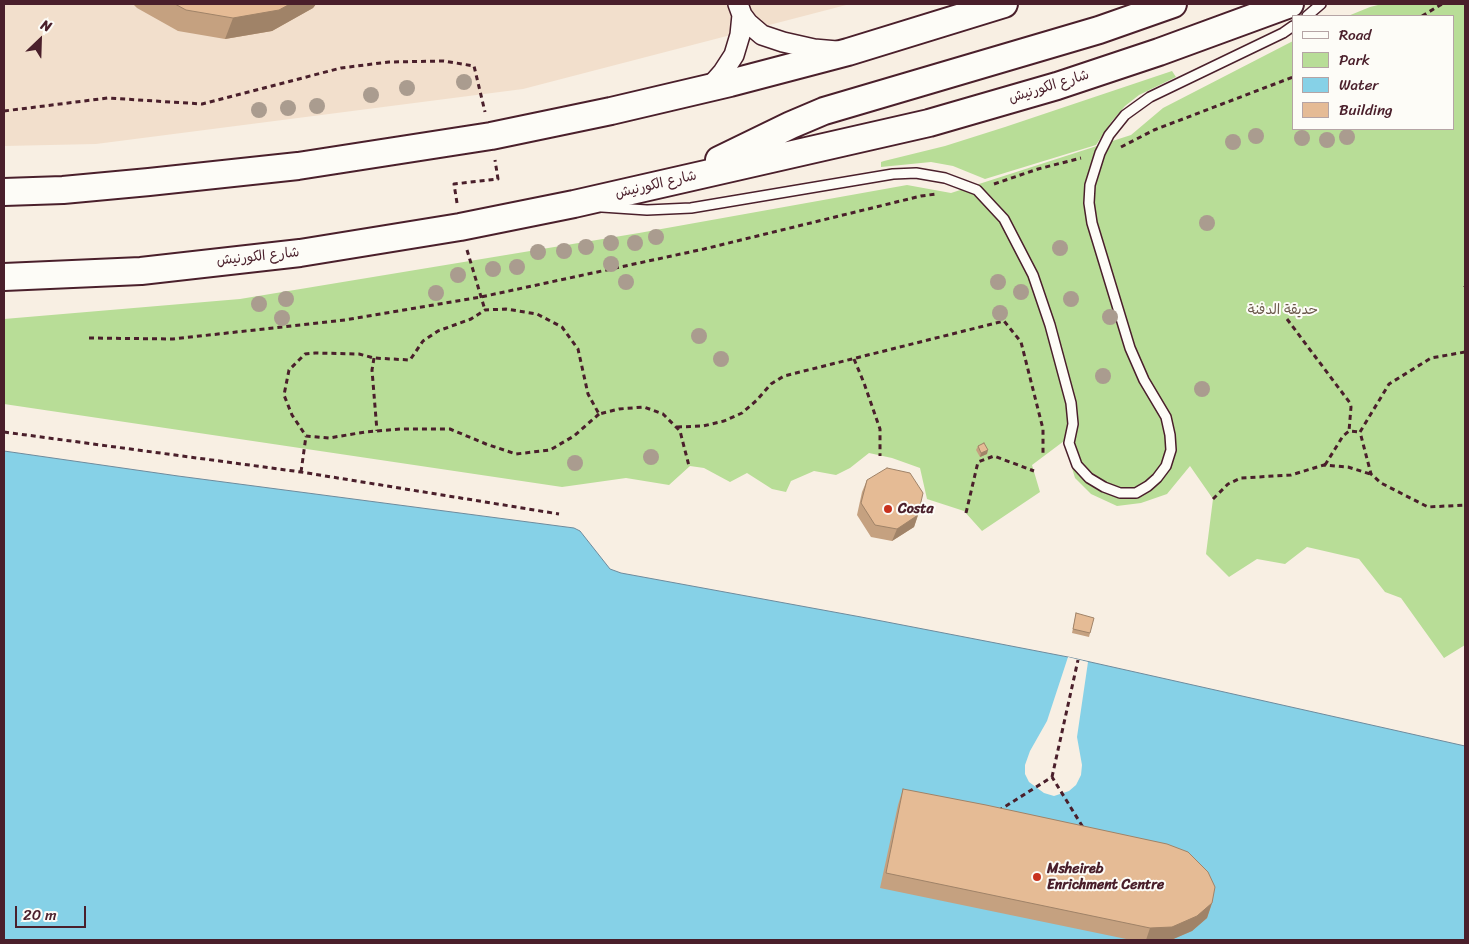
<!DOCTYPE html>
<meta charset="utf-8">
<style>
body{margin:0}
#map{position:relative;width:1469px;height:944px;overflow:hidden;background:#f8efe3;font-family:Sriracha,sans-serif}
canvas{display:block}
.frame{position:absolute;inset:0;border:5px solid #4a1f2b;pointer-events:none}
.legend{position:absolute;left:1292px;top:15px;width:162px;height:115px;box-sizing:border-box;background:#fdfcf7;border:1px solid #b5a4a5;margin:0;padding:6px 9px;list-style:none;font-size:15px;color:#4a1f2b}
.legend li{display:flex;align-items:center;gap:10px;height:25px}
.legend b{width:25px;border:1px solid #b5a4a5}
.north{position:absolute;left:15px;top:15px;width:50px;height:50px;-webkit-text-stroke:4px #fdfcf7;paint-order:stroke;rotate:24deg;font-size:14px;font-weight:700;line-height:20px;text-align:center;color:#4a1f2b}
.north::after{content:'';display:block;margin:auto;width:18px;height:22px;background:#4a1f2b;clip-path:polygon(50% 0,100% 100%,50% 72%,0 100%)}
.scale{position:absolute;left:15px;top:906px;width:71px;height:22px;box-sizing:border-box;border:2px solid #4a1f2b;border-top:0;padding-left:6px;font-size:15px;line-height:18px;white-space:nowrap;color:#4a1f2b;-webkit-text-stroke:4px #fdfcf7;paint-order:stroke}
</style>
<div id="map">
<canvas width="1469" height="944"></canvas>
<div class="frame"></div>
<ul class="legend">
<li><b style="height:6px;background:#fdfcf7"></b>Road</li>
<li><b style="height:14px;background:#b8dd97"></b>Park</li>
<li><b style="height:14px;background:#86d1e7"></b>Water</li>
<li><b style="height:14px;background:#e5bb95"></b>Building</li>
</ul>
<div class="north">N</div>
<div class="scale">20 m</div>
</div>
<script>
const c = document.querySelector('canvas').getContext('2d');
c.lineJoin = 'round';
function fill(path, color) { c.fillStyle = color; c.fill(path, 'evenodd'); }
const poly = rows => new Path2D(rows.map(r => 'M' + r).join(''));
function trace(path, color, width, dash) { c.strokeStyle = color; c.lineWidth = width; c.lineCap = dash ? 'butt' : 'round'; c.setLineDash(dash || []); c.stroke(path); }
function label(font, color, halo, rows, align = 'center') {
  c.font = font + ' Sriracha,"Playpen Sans Arabic",sans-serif'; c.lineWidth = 4; c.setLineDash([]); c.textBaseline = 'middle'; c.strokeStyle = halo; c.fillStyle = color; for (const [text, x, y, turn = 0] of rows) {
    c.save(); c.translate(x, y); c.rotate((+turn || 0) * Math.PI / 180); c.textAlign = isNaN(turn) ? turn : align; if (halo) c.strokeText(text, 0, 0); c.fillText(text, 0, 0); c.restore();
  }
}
fill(poly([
 [4,4,850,4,523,89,96,144,4,146]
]), '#f2dfcc');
fill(poly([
 [1382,4,1465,4,1465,645,1444,658,1401,598,1385,592,1359,559,1307,547,1285,564,1257,559,1229,577,1206,554,1213,499,1190,466,1167,494,1141,503,1117,506,1091,494,1075,478,1064,441,1032,465,1040,492,982,531,964,511,927,499,920,468,892,458,869,453,850,468,836,475,814,471,791,481,786,492,772,489,747,473,730,482,704,468,690,466,669,485,626,478,562,487,4,404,4,319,240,299,639,233,907,185,951,193,1131,135,1163,108,1293,41,1293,129,1453,129,1453,16,1348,16,1370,7],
 [1172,71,1176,77,1139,95,1125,106,1112,121,1096,145,985,179,953,166,931,162,881,167,881,162,884,161,945,146,1005,127]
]), '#b8dd97');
const water = poly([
 [4,451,178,476,574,528,580,531,610,569,621,573,861,617,1068,657,1465,746,1465,940,4,940,4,451]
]);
fill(water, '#86d1e7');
trace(water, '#6e8a9c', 1);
fill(poly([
 [1068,657,1088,662,1077,737,1082,765,1081,775,1076,785,1069,791,1054,796,1044,793,1029,782,1025,774,1025,765,1030,751,1047,721]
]), '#f8efe3');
const service = poly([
 [1307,16,1321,4],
 [602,207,647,210,691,208,893,174,916,173,945,178,977,190,1004,219,1033,275,1050,325,1071,403,1073,424,1069,443,1077,465,1089,478,1104,487,1120,493,1136,493,1148,486,1157,478,1166,466,1171,450,1170,435,1166,417,1144,380,1130,348,1092,223,1089,203,1090,185,1100,153,1109,135,1125,115,1150,97,1283,33,1293,26]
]);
const minor = poly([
 [738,4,742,15,748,23,762,35,783,42,814,49,837,51],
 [709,88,723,72,734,55,740,35,742,15]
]);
const secondary = poly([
 [719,160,791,125,824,111,1099,30,1173,4],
 [4,192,63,190,149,182,298,166,491,136,611,111,730,83,848,52,1004,4],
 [4,277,141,271,300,253,460,227,574,204,929,123,1057,86,1159,52,1290,4]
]);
trace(service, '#4a1f2b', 12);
trace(minor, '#4a1f2b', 22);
trace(secondary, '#4a1f2b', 30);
trace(poly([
 [1422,16,1442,4],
 [4,111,108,98,202,104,341,68,389,62,444,61,474,66,485,112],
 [1121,147,1154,130,1293,77],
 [994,184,1038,169,1081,158],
 [457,203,454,184,498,179,495,160],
 [467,250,485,310],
 [1465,286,1465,287],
 [1287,319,1350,403,1351,407,1349,431],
 [89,338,173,339,345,320,481,297,704,249,921,196,936,194],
 [1465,352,1431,358,1389,384,1360,432,1371,474,1381,483,1428,507,1465,505],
 [374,358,372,370,377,431],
 [854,359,864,383,880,429,880,456],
 [599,414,574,436,550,450,516,454,486,444,450,429,401,429,365,432,329,438,306,436,292,415,284,395,289,370,305,354,315,353,359,354,374,358,410,360,423,341,438,331,471,319,485,310,506,309,537,314,562,327,578,349,588,394,599,414,619,409,644,407,663,414,680,431,689,466],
 [677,427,703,426,724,421,742,413,757,400,771,384,784,376,1004,321,1021,342,1043,429,1043,456],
 [4,432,301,472,559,514],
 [1325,465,1343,436,1349,431,1360,432],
 [301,472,306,436],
 [1213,499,1228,484,1241,478,1291,475,1324,465,1348,467,1370,474],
 [966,513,978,462,994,456,1034,471],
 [1052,777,1078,660],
 [998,811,1052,777,1084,829]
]), '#4a1f2b', 3, [5, 4]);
trace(service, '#fdfcf7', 9);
trace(minor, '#fdfcf7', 19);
trace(secondary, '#fdfcf7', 26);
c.fillStyle = '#aa9c8f';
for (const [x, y] of [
 [464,82],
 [407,88],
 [371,95],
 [317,106],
 [288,108],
 [259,110],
 [1256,136],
 [1347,137],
 [1302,138],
 [1327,140],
 [1233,142],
 [1207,223],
 [656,237],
 [611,243],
 [635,243],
 [586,247],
 [1060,248],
 [564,251],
 [538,252],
 [611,264],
 [517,267],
 [493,269],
 [458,275],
 [626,282],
 [998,282],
 [1021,292],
 [436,293],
 [286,299],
 [1071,299],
 [259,304],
 [1000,313],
 [1110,317],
 [282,318],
 [699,336],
 [721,359],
 [1103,376],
 [1202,389],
 [651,457],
 [575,463]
]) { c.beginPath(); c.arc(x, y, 8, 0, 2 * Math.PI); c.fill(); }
fill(poly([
 [133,4,316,4,313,8,272,31,225,39,178,31,137,8],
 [978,446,987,454,980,457,976,450],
 [867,480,918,515,914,527,892,541,871,537,857,515,862,492],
 [1076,613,1090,633,1089,637,1072,633],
 [903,789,1212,903,1207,918,1192,931,1171,940,1131,940,880,888,898,805]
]), '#c5a180');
fill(poly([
 [290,4,316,4,313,8,272,31,225,39,233,18],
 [988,450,987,454,980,457,981,453],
 [918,515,914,527,892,541,897,529],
 [1212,903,1207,918,1192,931,1171,940,1146,940,1150,928]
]), '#a08368');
const building = poly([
 [175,4,290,4,279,10,233,18,186,10,175,4],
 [984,443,988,450,981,453,978,446,984,443],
 [887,468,910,473,923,493,918,515,897,529,875,525,861,503,867,480,887,468],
 [1076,613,1094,618,1090,633,1073,629,1076,613],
 [903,789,986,805,1167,844,1188,852,1208,872,1215,887,1212,903,1197,916,1172,927,1150,928,886,873,903,789]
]);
fill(building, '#e5bb95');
trace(building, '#a08368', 1);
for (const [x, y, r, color] of [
 [888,509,5,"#c8321e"],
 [1037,877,5,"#c8321e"]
]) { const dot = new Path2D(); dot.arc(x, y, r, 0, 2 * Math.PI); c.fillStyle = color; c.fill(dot); trace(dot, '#fdfcf7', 2); }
label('14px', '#4a1f2b', '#fdfcf7', [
 ["شارع الكورنيش",1049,87,-17],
 ["شارع الكورنيش",656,185,-13],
 ["شارع الكورنيش",258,257,-6]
]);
label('14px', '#6b584b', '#fdfcf7', [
 ["حديقة الدفنة",1283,310]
]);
label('bold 14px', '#4a1f2b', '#fdfcf7', [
 ["Costa",898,509],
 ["Msheireb",1047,869],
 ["Enrichment Centre",1047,885]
], 'left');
</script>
